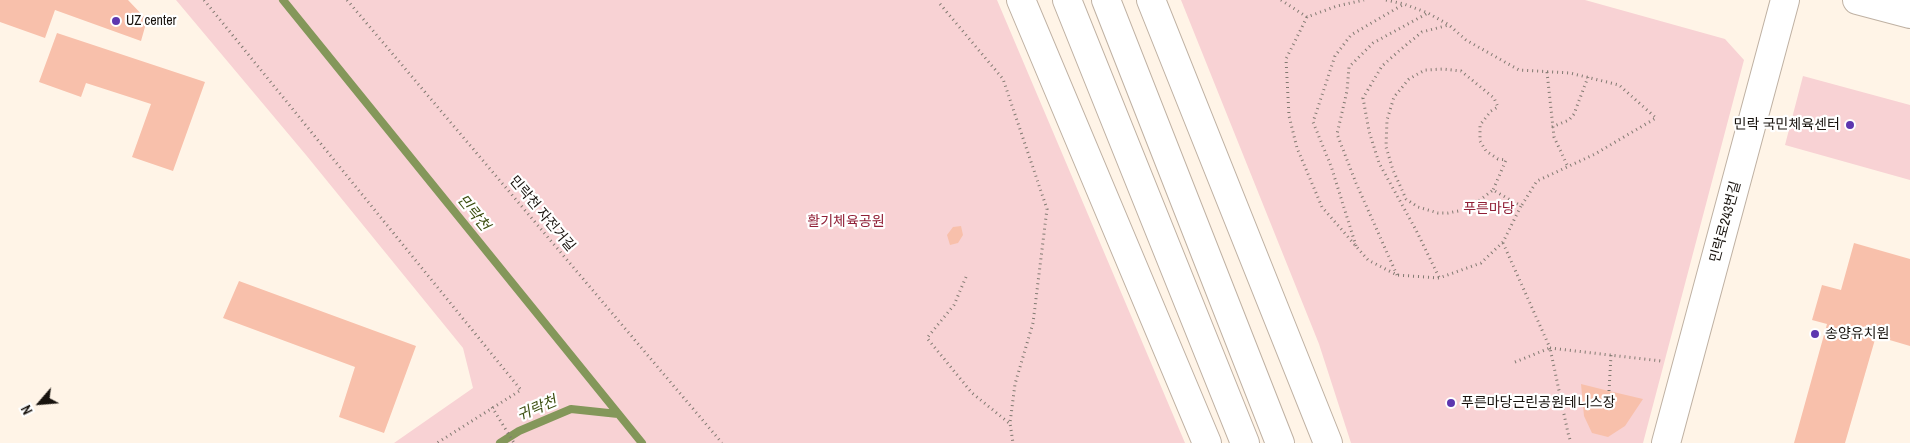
<!DOCTYPE html>
<meta charset="utf-8">
<style>
body{margin:0}
#map{position:relative;width:1910px;height:443px;overflow:hidden;background:#fff4e7;font-family:"Archivo Narrow",sans-serif}
canvas{display:block}
.north{position:absolute;left:15px;top:378px;width:50px;height:50px;-webkit-text-stroke:4px #fff;paint-order:stroke;rotate:243deg;font-size:14px;font-weight:700;line-height:20px;text-align:center;color:#18130e}
.north::after{content:'';display:block;margin:auto;width:18px;height:22px;background:#18130e;clip-path:polygon(50% 0,100% 100%,50% 72%,0 100%)}
</style>
<div id="map">
<canvas width="1910" height="443"></canvas>
<div class="north">N</div>
</div>
<script>
const c = document.querySelector('canvas').getContext('2d');
c.lineJoin = 'round';
function fill(path, color) { c.fillStyle = color; c.fill(path, 'evenodd'); }
const poly = rows => new Path2D(rows.map(r => 'M' + r).join(''));
function trace(path, color, width, dash) { c.strokeStyle = color; c.lineWidth = width; c.lineCap = dash ? 'butt' : 'round'; c.setLineDash(dash || []); c.stroke(path); }
function label(font, color, halo, rows, align = 'center') {
  c.font = font + ' "Archivo Narrow","Noto Sans KR",sans-serif'; c.lineWidth = 4.5; c.setLineDash([]); c.textBaseline = 'middle'; c.strokeStyle = halo; c.fillStyle = color; for (const [text, x, y, turn = 0] of rows) {
    c.save(); c.translate(x, y); c.rotate((+turn || 0) * Math.PI / 180); c.textAlign = isNaN(turn) ? turn : align; if (halo) c.strokeText(text, 0, 0); c.fillText(text, 0, 0); c.restore();
  }
}
fill(poly([
 [176,0,997,0,1185,443,394,443,473,388,463,348,306,155],
 [1181,0,1585,0,1725,39,1744,60,1643,443,1351,443,1319,344],
 [1803,76,1910,105,1910,180,1785,145]
]), '#f8d2d4');
trace(poly([
 [283,0,642,443],
 [500,443,519,431,571,409,618,414]
]), '#84975a', 8);
fill(poly([
 [0,0,128,0,147,20,141,41,55,10,45,38,0,22],
 [57,33,205,82,173,171,132,157,151,104,86,83,81,97,39,82],
 [961,226,963,235,958,243,950,245,947,235,953,227],
 [1854,243,1910,259,1910,346,1876,336,1845,443,1794,443,1827,324,1812,320,1822,285,1841,290],
 [239,281,416,346,384,433,339,417,355,367,223,318],
 [1581,384,1609,391,1643,399,1625,426,1608,437,1592,433,1584,416]
]), '#f8c0ab');
const street = poly([
 [1666,443,1785,0]
]);
const secondary = poly([
 [1857,0,1910,14]
]);
const highway = poly([
 [1021,0,1207,443],
 [1067,0,1245,443],
 [1106,0,1280,443],
 [1151,0,1328,443]
]);
trace(street, '#bfb1a3', 30);
trace(secondary, '#bfb1a3', 30);
trace(highway, '#bfb1a3', 30);
trace(poly([
 [204,0,521,390,437,443],
 [347,0,722,443],
 [1281,0,1307,17,1337,6,1364,0],
 [1386,0,1404,4,1428,13,1449,25,1466,40,1519,70,1570,73,1619,85,1656,118,1595,154,1537,181,1520,208],
 [940,4,1003,79,1047,209,1033,323,1015,384,1010,423,1013,443],
 [1307,17,1286,59,1289,116,1297,148,1322,207,1368,260,1397,275,1439,278,1481,263,1503,242,1521,206,1493,190,1468,209,1448,213,1438,213,1418,207,1406,199,1393,170,1386,147,1387,120,1394,97,1409,79,1425,70,1443,69,1461,71,1494,98,1498,107,1491,111,1480,125,1480,141,1486,151,1498,159,1506,160,1493,190],
 [1547,72,1554,137,1568,167],
 [1552,127,1569,120,1574,114,1588,77],
 [1503,243,1550,348,1661,361],
 [1356,246,1331,166,1313,122,1335,56,1351,35,1404,4],
 [1397,275,1356,183,1337,134,1347,91,1349,67,1373,43,1428,13],
 [966,277,954,305,927,338,972,393,1009,423],
 [1439,277,1416,230,1379,163,1369,131,1363,98,1382,66,1400,50,1422,32,1449,25],
 [1515,362,1550,348,1568,433,1571,443],
 [1609,391,1611,355],
 [492,407,514,443]
]), '#817a71', 3, [1, 4]);
trace(street, '#fff', 28);
trace(secondary, '#fff', 28);
trace(highway, '#fff', 28);
for (const [x, y, r, color] of [
 [116,21,5,"#5d37af"],
 [1850,125,5,"#5d37af"],
 [1815,334,5,"#5d37af"],
 [1451,403,5,"#5d37af"]
]) { const dot = new Path2D(); dot.arc(x, y, r, 0, 2 * Math.PI); c.fillStyle = color; c.fill(dot); trace(dot, '#fff', 2); }
label('14px', '#18130e', '#fff', [
 ["UZ center",126,21],
 ["민락 국민체육센터",1840,125,"right"],
 ["송양유치원",1825,334],
 ["푸른마당근린공원테니스장",1461,403]
], 'left');
label('14px', '#901f36', '#fff', [
 ["푸른마당",1489,209],
 ["활기체육공원",846,222]
]);
label('14px', '#18130e', '#fff', [
 ["민락천 자전거길",542,214,50],
 ["민락로243번길",1726,222,-75]
]);
label('italic 15px', '#3c4e10', '#fff', [
 ["민락천",473,213,51],
 ["귀락천",537,409,-23]
]);
</script>
